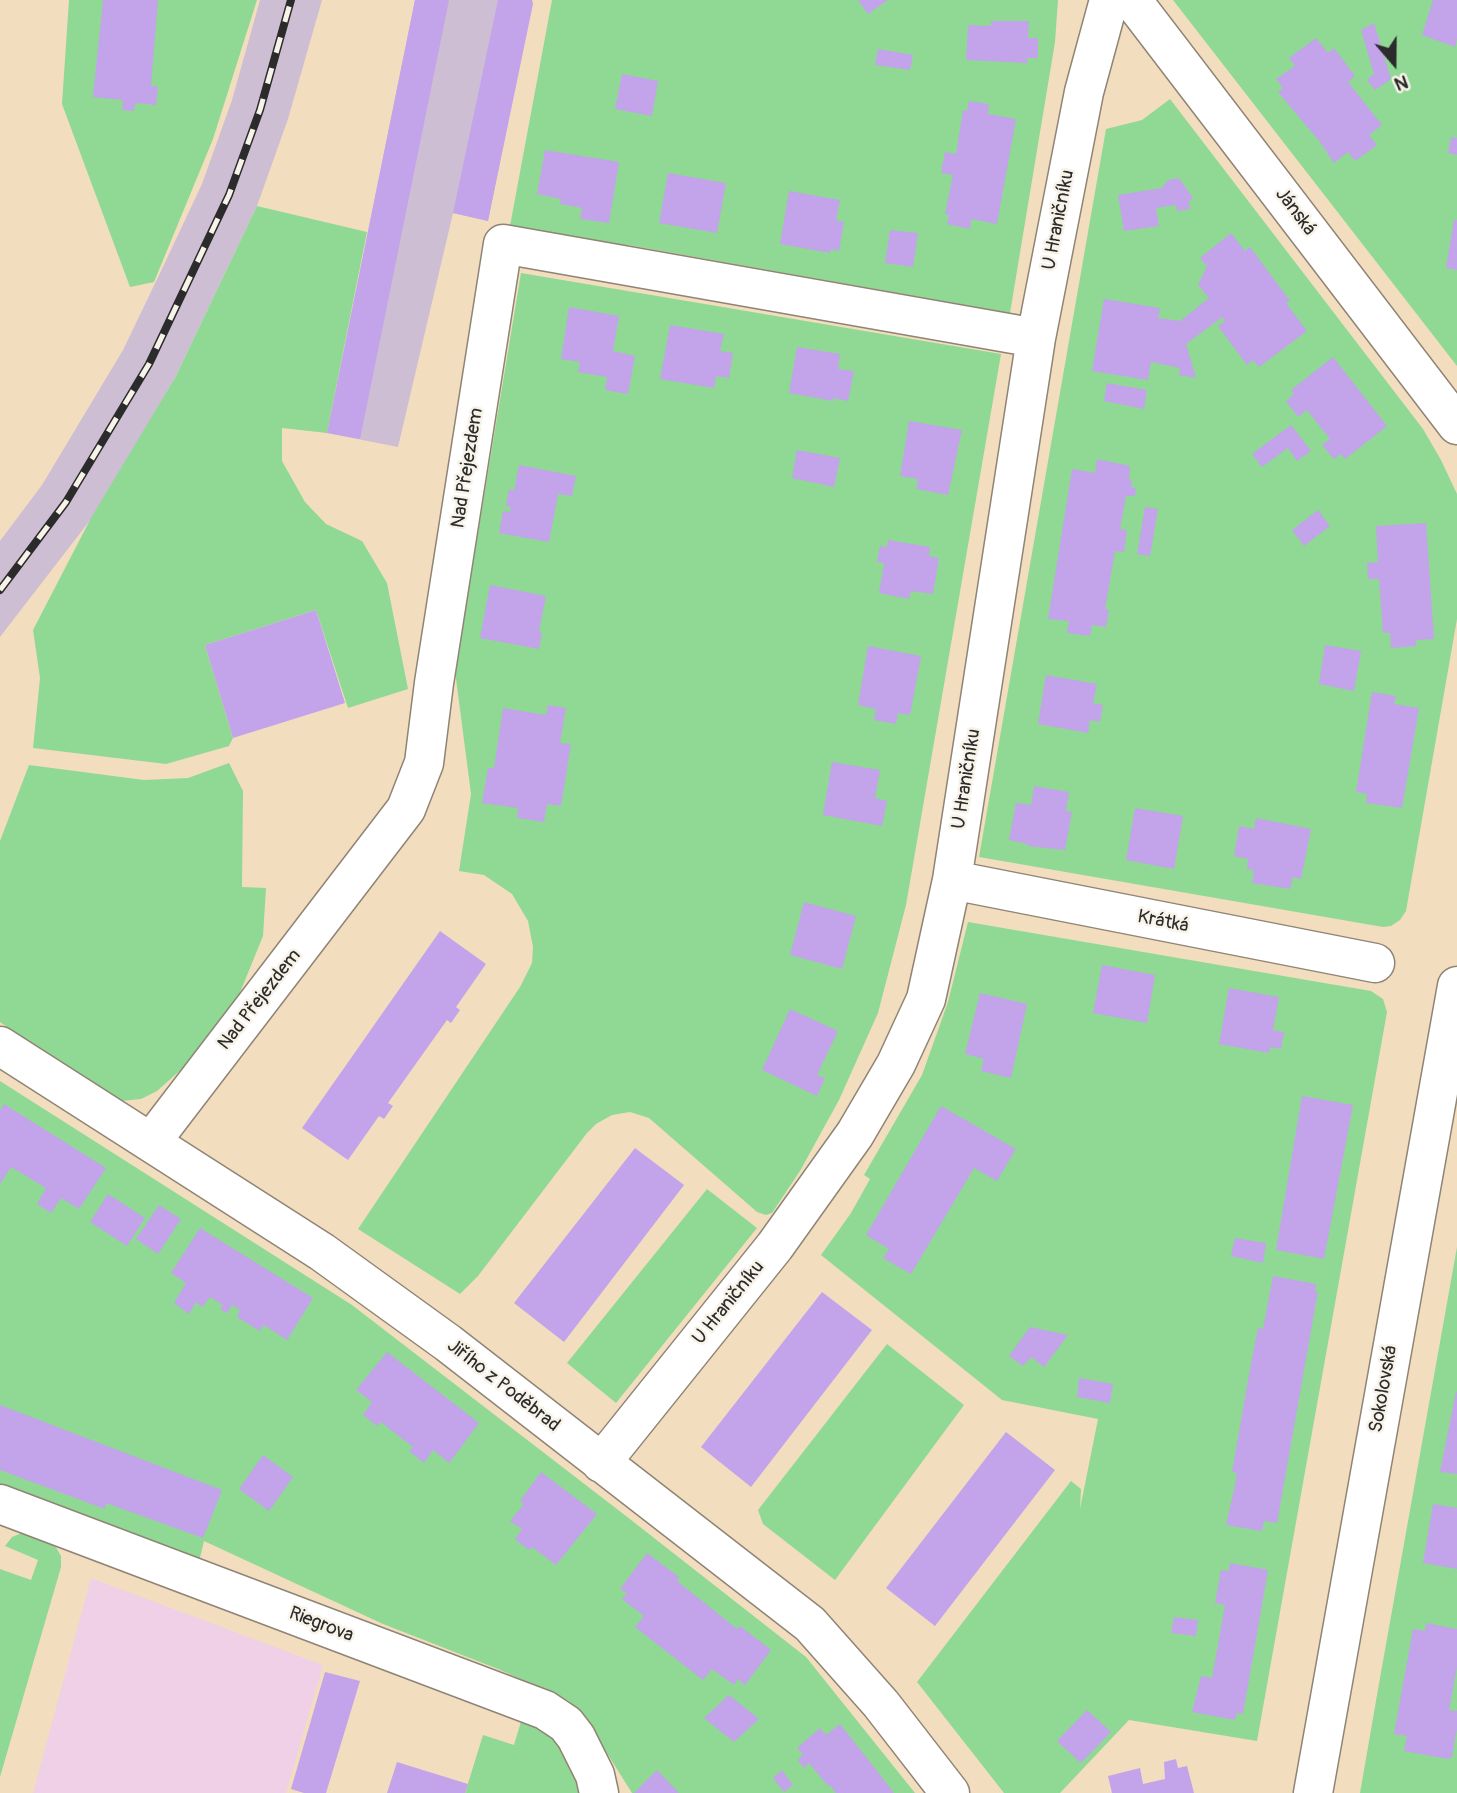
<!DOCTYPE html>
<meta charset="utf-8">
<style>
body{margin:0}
#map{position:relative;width:1457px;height:1793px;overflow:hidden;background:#f3ddbf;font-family:Pangolin,sans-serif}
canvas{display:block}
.north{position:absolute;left:1359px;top:28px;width:70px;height:70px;-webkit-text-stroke:5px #f7f3e8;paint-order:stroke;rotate:160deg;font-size:19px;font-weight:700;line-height:28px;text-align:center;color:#2b2b2b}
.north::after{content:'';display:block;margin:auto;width:24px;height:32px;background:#2b2b2b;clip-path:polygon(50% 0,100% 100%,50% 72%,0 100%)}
</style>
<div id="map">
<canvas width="1457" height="1793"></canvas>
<div class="north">N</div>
</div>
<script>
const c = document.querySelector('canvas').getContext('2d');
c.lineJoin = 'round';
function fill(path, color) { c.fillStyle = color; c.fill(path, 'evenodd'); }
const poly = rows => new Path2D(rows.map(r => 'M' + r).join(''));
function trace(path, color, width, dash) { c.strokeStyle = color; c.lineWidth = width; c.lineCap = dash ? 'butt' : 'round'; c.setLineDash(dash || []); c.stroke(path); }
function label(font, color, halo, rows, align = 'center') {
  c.font = font + ' Pangolin,sans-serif'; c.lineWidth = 5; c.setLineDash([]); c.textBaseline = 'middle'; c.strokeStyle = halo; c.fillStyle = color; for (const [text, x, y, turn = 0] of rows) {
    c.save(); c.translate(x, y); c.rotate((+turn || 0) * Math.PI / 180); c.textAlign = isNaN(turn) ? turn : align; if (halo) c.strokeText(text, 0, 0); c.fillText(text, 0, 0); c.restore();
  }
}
fill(poly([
 [91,1578,323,1665,286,1793,33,1793]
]), '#efd0e7');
fill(poly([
 [260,0,322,0,288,119,257,206,175,378,131,454,91,519,0,637,0,541,42,485,123,350,161,271,202,184,232,100],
 [415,0,532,0,488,221,453,213,398,447,327,433]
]), '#cdbed3');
fill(poly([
 [69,0,257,0,213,139,154,282,130,287,62,104],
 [552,0,1058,0,1055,42,1010,313,628,245,625,247,510,226],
 [1173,0,1457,0,1457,366],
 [1170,99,1423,429,1441,460,1457,494,1457,619,1406,911,1400,920,1391,926,1383,927,979,857,1106,129,1142,120],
 [257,206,367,232,327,433,282,428,282,461,305,502,326,524,362,541,387,583,408,689,348,708,316,610,205,645,233,738,229,746,166,764,33,748,40,678,33,630,91,518,175,378],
 [521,273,1001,354,906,905,878,1013,839,1100,800,1171,772,1213,766,1215,757,1212,649,1118,630,1112,612,1115,596,1124,587,1133,478,1276,460,1294,358,1229,520,987,532,963,533,947,528,921,512,894,484,875,459,871,471,794,455,671],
 [229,763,243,791,242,887,266,888,263,936,237,1000,194,1058,157,1091,141,1099,111,1102,0,1022,0,841,29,765,144,780,188,778],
 [968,922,1371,991,1383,999,1387,1012,1257,1741,1129,1720,1060,1793,1004,1793,917,1682,1071,1481,1081,1489,1080,1509,1098,1419,1002,1400,821,1255,851,1213,870,1179,864,1175,922,1075,948,1002],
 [0,1081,352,1305,626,1516,806,1657,915,1793,632,1793,605,1750,569,1701,498,1669,383,1624,204,1541,199,1562,0,1489],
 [707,1189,757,1228,616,1403,567,1363],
 [1457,1247,1457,1793,1360,1793,1380,1678],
 [887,1344,964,1405,835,1580,763,1524,758,1510],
 [22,1533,54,1544,61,1556,61,1567,0,1777,0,1569,31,1580,38,1560,5,1546,12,1537],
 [522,1718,545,1729,562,1745,585,1793,465,1793,483,1735,514,1745]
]), '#8fd995');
fill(poly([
 [103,0,158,0,151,86,158,86,156,105,135,103,134,111,122,110,123,100,93,97],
 [415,0,449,0,360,439,327,433],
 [498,0,532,0,533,4,488,221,453,213],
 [858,0,888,0,868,14],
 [1433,0,1457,0,1457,39,1455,47,1422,35],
 [991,21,1029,21,1028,38,1038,38,1038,58,1027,58,1028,63,966,60,968,25,991,26],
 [1374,23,1391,79,1375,90,1367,80,1374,74,1361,30],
 [1316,38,1328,53,1334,48,1355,76,1348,82,1382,125,1369,135,1377,145,1355,161,1348,152,1334,163,1320,142,1278,92,1283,88,1276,79,1295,66,1289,58],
 [878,49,913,55,910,70,875,65],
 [622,74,658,81,652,116,615,109],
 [969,101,989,104,988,114,1016,119,997,224,971,219,970,229,947,224,949,215,945,214,953,175,941,173,945,152,956,154,963,110,967,111],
 [1451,137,1457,138,1457,155,1448,153],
 [545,150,619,162,609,223,580,219,582,208,560,204,561,199,537,194],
 [668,173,726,183,717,233,659,223],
 [1179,178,1193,198,1188,202,1191,209,1177,211,1176,205,1156,208,1159,226,1124,231,1118,195,1162,188,1168,180],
 [789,191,840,200,836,220,844,222,839,251,831,249,830,253,780,244],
 [1454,220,1457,220,1457,270,1446,268],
 [890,230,918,233,913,267,885,263],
 [1231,233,1245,251,1250,247,1290,301,1286,303,1307,331,1259,367,1253,360,1247,365,1218,326,1225,321,1222,317,1186,344,1196,378,1179,375,1180,368,1151,362,1148,380,1092,371,1104,299,1160,308,1158,318,1180,321,1209,298,1198,285,1207,266,1200,258],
 [569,307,619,316,613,351,635,356,628,394,605,390,607,377,578,372,580,362,561,359],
 [670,325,724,334,720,351,733,353,729,378,716,376,714,388,660,379],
 [797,347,840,354,838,369,854,371,848,401,833,398,833,401,789,393],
 [1333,357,1387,426,1345,459,1341,454,1334,459,1322,445,1330,439,1307,410,1298,417,1286,401,1294,394,1291,390],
 [1107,383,1147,390,1144,409,1104,401],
 [909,421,962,430,948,495,916,489,918,479,900,476],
 [1291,425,1311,451,1297,461,1288,448,1262,467,1252,454],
 [797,450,840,458,834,487,792,478],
 [1097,459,1130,466,1129,479,1132,480,1131,487,1136,488,1135,496,1126,496,1120,529,1127,530,1124,552,1115,551,1105,609,1109,610,1106,627,1092,625,1090,636,1067,633,1069,621,1048,619,1072,469,1095,473],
 [519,465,576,476,572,496,558,494,549,542,499,533,503,511,510,512,511,507,506,506,509,489,514,491],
 [1145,507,1158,509,1150,556,1137,554],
 [1318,510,1330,526,1304,546,1292,530],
 [1426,523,1434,639,1416,640,1416,646,1391,648,1390,633,1383,633,1379,579,1368,579,1367,563,1378,562,1376,526],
 [888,540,930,547,929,556,939,558,933,594,911,591,909,599,879,593,884,563,877,562,880,546,887,547],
 [490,585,546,596,539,631,542,632,539,649,480,638],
 [316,610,345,703,233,738,205,645],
 [1325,645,1361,651,1354,691,1319,684],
 [868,646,921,656,910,715,898,713,896,724,874,720,876,709,858,705],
 [1046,675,1097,684,1093,703,1103,705,1100,722,1090,720,1088,733,1038,724],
 [1372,692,1396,696,1394,704,1419,708,1402,808,1366,803,1367,794,1356,792],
 [548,705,566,708,560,743,571,744,561,806,547,804,544,822,517,818,518,808,482,803,488,768,494,768,503,708,546,715],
 [832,762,880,770,875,798,887,801,882,826,823,815],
 [1034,786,1069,792,1066,811,1072,812,1065,850,1027,846,1028,844,1009,840,1016,803,1031,805],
 [1135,808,1183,816,1174,869,1126,860],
 [1256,818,1311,829,1301,879,1293,877,1290,889,1252,883,1254,870,1247,869,1248,859,1234,856,1239,826,1254,829],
 [804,902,856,916,842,969,790,955],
 [440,931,486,964,456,1007,460,1010,451,1023,447,1020,388,1103,393,1106,384,1119,379,1116,348,1160,302,1128],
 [1102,965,1155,975,1147,1023,1093,1013],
 [1229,988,1279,997,1273,1030,1284,1032,1281,1049,1270,1047,1269,1053,1219,1044],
 [980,993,1027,1004,1011,1078,981,1071,984,1059,965,1054],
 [790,1009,838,1031,817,1075,825,1078,817,1096,762,1070],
 [1302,1096,1353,1105,1324,1259,1276,1250],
 [4,1104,106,1168,79,1209,61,1198,51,1213,37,1204,46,1188,11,1167,0,1184,0,1111],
 [941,1106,1016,1149,997,1181,974,1168,911,1274,883,1258,889,1249,866,1235],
 [635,1148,684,1185,564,1342,514,1303],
 [108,1194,145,1218,127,1246,90,1222],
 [159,1205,181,1219,158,1254,136,1239],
 [200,1228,313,1298,287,1340,264,1325,260,1331,237,1317,240,1310,232,1305,227,1313,220,1309,223,1305,210,1297,202,1307,196,1302,189,1314,174,1303,186,1283,171,1273],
 [1235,1238,1266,1243,1263,1263,1231,1256],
 [1273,1276,1316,1284,1315,1291,1318,1291,1277,1523,1264,1521,1262,1531,1226,1525,1235,1485,1237,1473,1232,1472,1250,1369,1258,1328,1263,1329],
 [822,1292,872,1330,751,1487,701,1447],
 [1030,1327,1068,1335,1044,1367,1031,1357,1023,1366,1009,1356],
 [387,1352,479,1423,449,1463,433,1450,424,1463,409,1451,413,1447,396,1434,381,1422,377,1426,363,1415,372,1402,356,1390],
 [1079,1378,1113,1384,1110,1403,1077,1397],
 [1456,1392,1457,1392,1457,1474,1440,1472],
 [0,1405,222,1490,203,1538,106,1503,105,1509,0,1470],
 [1006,1432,1055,1470,935,1626,886,1588],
 [263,1455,293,1477,269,1511,239,1489],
 [541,1472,597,1514,556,1565,532,1547,529,1550,515,1539,522,1529,510,1521,524,1504,520,1501],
 [1433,1504,1457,1508,1457,1569,1423,1563],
 [647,1553,679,1577,677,1581,737,1629,740,1626,771,1650,745,1685,738,1679,734,1685,712,1669,703,1680,635,1627,644,1616,622,1599,627,1593,620,1589],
 [1230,1563,1268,1570,1243,1714,1237,1713,1235,1720,1192,1712,1201,1676,1212,1678,1225,1605,1215,1603,1221,1570,1229,1571],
 [1174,1617,1198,1620,1196,1636,1171,1633],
 [1426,1623,1457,1629,1457,1667,1449,1710,1457,1711,1457,1729,1452,1757,1448,1759,1404,1751,1407,1736,1394,1734,1413,1629,1425,1631],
 [325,1672,360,1681,326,1793,304,1793,291,1789],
 [729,1695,759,1719,734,1742,704,1718],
 [1087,1710,1111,1732,1081,1763,1057,1741],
 [840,1724,877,1771,894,1793,836,1793,830,1785,828,1786,809,1763,804,1768,798,1760,803,1754,797,1748,820,1728,826,1735],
 [1176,1759,1178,1768,1187,1766,1194,1793,1112,1793,1108,1776,1140,1768,1143,1784,1165,1779,1164,1762],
 [397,1762,468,1784,465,1793,387,1793],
 [657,1770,679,1793,634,1793],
 [782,1770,793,1785,784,1792,773,1778]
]), '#c3a3ea');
const street = poly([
 [1132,0,1457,425],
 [952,880,1375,963],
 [0,1046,322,1252,448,1343,810,1624,881,1704,950,1793],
 [151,1142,406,809,424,763,434,683,503,244,1036,338],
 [601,1463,775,1246,855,1134,896,1064,926,999,952,880,1036,338,1084,92,1109,0],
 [0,1504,545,1710,566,1724,576,1737,595,1775,599,1793]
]);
const secondary = poly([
 [1313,1793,1457,986]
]);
trace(street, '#8f8475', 41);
trace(secondary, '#8f8475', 41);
trace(street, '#fff', 38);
trace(secondary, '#fff', 38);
const rail = poly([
 [0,590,66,502,149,364,229,195,260,110,291,0]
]);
trace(rail, '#2b2b2b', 8);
trace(rail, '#f7f3e8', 5, [16]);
label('19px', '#2b2b2b', '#f7f3e8', [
 ["Jánská",1295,212,53],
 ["U Hraničníku",1059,220,-79],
 ["Nad Přejezdem",468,468,-81],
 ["U Hraničníku",967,779,-81],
 ["Krátká",1163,922,11],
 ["Nad Přejezdem",260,1000,-52],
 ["U Hraničníku",729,1303,-51],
 ["Jiřího z Poděbrad",503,1386,38],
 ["Sokolovská",1384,1389,-80],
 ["Riegrova",321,1625,21]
]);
</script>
